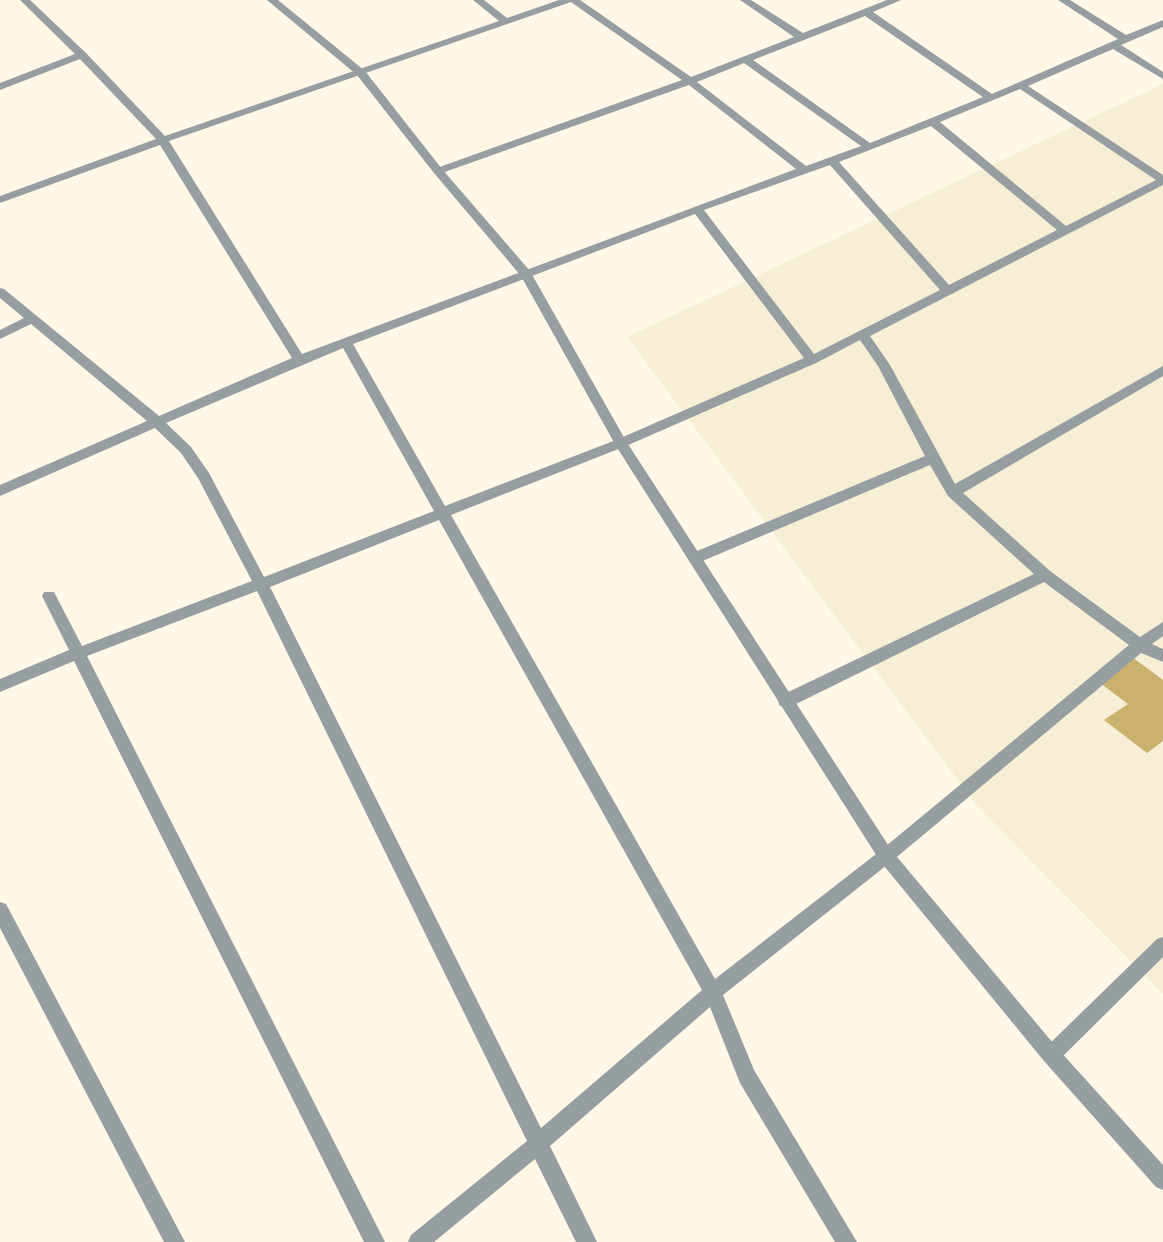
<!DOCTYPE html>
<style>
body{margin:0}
canvas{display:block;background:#fff8e7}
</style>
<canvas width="1163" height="1242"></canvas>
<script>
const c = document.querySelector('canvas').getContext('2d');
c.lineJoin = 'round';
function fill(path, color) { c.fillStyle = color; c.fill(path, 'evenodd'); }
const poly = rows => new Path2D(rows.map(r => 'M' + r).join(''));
fill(poly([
 [1163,84,1163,994,977,806,627,337]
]), '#f7eed6');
fill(poly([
 [1132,657,1163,680,1163,741,1147,753,1104,720,1128,704,1100,683]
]), '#cab16e');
fill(poly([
 [20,0,30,0,86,53,165,136,499,21,473,0,484,0,507,18,559,0,580,0,691,77,794,37,740,0,751,0,803,33,887,0,901,0,873,12,992,94,1118,39,1058,0,1070,0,1126,35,1163,20,1163,27,1121,45,1163,72,1163,79,1113,49,1028,86,1163,175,1163,185,870,336,890,365,955,484,1163,366,1163,376,963,493,1050,571,1140,637,1163,622,1163,636,1152,644,1163,649,1163,662,1141,653,892,861,723,995,754,1070,857,1242,835,1242,740,1083,710,1007,550,1146,597,1242,576,1242,535,1159,434,1242,408,1242,411,1235,527,1141,257,591,87,656,385,1242,364,1242,74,661,0,692,0,679,69,650,42,596,44,592,54,592,82,646,252,581,198,478,181,453,155,428,0,496,0,485,147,421,31,324,0,339,0,330,24,318,0,298,0,288,4,289,159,416,292,358,160,145,0,203,0,196,156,139,80,59,0,90,0,83,75,54,20,0],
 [571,2,682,80,434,169,434,173,442,173,689,85,796,169,302,354,169,141,571,2],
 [865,16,983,97,870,143,753,60,865,16],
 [744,63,861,146,806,166,697,82,744,63],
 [1020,89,1156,180,1066,226,940,122,1020,89],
 [931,126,1057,230,949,285,839,162,931,126],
 [830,165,940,290,814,354,704,210,830,165],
 [695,214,804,358,616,440,445,506,353,344,695,214],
 [860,340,878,366,925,456,690,554,688,558,690,562,700,562,930,465,948,496,1034,574,780,696,778,701,780,706,786,707,792,706,1044,582,1129,645,880,851,715,979,451,515,626,446,816,363,860,340],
 [343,348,434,511,264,577,209,473,191,447,166,423,343,348],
 [439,520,702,990,541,1128,270,587,439,520],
 [0,902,6,904,185,1242,164,1242,0,928,0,902],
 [1163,937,1163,957,1058,1061,1051,1064,1044,1061,1042,1055,1044,1049,1157,939,1163,937]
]), '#969ea1');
fill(poly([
 [267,0,278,0,365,71,442,169,530,271,626,441,892,851,1058,1049,1163,1165,1163,1190,1156,1187,1044,1061,880,861,616,446,521,276,434,173,357,75,267,0]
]), '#969ea1');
</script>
